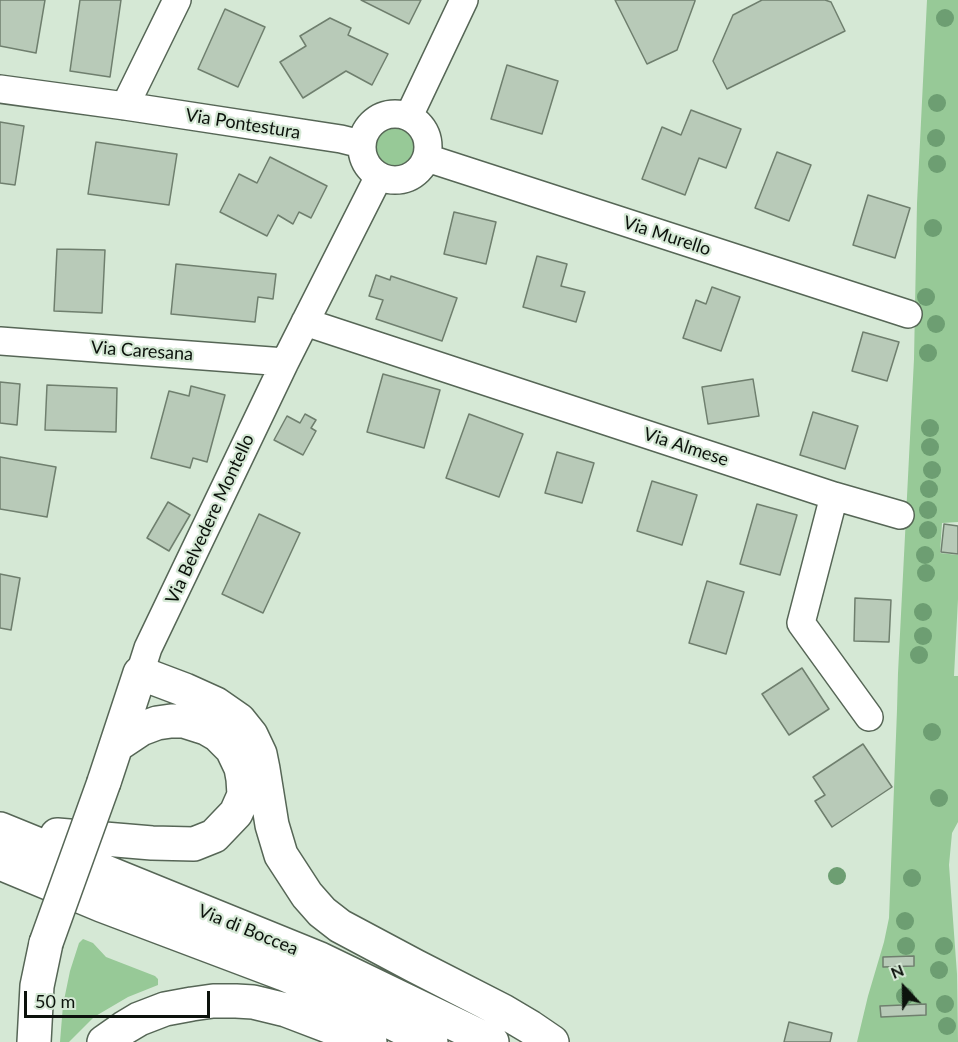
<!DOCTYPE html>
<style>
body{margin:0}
#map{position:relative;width:958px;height:1042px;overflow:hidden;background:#d5e8d5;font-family:Lato,sans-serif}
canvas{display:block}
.north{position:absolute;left:874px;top:958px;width:60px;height:60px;-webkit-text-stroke:4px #d5e8d5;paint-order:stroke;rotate:338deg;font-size:16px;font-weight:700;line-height:24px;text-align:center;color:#0c120c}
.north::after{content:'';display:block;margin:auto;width:21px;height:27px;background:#0c120c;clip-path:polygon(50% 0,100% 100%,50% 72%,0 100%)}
.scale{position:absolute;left:24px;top:991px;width:186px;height:27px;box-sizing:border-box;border:3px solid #0c120c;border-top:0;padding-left:8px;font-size:18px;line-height:21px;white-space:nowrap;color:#0c120c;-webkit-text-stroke:4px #d5e8d5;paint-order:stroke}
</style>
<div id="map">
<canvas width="958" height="1042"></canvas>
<div class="north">N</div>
<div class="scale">50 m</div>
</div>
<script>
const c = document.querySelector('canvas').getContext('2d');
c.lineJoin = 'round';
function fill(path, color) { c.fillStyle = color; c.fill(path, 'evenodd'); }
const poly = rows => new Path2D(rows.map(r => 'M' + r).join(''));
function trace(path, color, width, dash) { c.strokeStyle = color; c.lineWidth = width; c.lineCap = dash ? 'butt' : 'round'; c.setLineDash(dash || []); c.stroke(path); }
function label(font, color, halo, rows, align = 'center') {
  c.font = font + ' Lato,sans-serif'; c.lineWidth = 4.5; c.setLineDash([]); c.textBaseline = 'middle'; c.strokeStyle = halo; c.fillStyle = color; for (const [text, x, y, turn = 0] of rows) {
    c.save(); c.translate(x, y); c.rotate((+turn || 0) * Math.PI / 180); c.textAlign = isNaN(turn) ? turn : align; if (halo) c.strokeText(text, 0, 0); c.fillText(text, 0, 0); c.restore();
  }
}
fill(poly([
 [927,0,958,0,958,522,942,523,940,553,958,555,958,599,954,676,958,676,958,822,952,833,949,865,957,974,958,1042,857,1042,868,996,884,942,889,918,897,710,898,673,914,359,917,203],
 '373 147a22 22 0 1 1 44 0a22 22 0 1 1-44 0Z',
 [83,939,93,943,106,957,155,976,158,979,158,985,128,997,94,1017,69,1042,60,1042,63,1005,70,971,79,943]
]), '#97c997');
const building = poly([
 [0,0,45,0,36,53,0,46,0,0],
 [80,0,121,0,110,77,70,71,80,0],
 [361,0,421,0,409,24,361,0],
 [615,0,695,0,695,1,677,50,647,64,615,0],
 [762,0,825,0,831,2,845,31,727,89,713,61,733,15,762,0],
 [225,9,265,27,238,87,198,69,225,9],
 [330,18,351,28,348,35,388,54,372,85,346,71,303,98,280,62,306,46,300,36,330,18],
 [507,65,558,81,542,134,491,119,507,65],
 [691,110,741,129,726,168,699,158,685,195,642,179,662,127,681,135,691,110],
 [0,122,24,126,15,185,0,183,0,122],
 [96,142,177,154,169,205,88,194,96,142],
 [777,152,811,165,789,221,755,208,777,152],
 [270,157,327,186,311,218,299,212,293,224,278,215,267,236,220,212,239,174,257,183,270,157],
 [868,195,910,208,895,258,853,245,868,195],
 [454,212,496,222,486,264,444,254,454,212],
 [57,249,105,250,102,313,54,311,57,249],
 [537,256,567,264,561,286,585,292,576,322,523,307,537,256],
 [176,264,276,274,273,299,258,297,255,322,171,314,176,264],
 [376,275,390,280,391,276,457,298,442,341,376,319,383,300,369,296,376,275],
 [712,287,740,297,721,351,683,338,696,300,706,304,712,287],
 [863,332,899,342,887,381,852,371,863,332],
 [383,374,440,390,424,448,367,432,383,374],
 [753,379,759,416,708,424,702,387,753,379],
 [0,382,20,384,17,425,0,423,0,382],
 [47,385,117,388,116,432,45,430,47,385],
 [191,386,225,395,207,462,193,458,190,468,151,458,169,391,189,396,191,386],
 [813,412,858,426,845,469,800,455,813,412],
 [305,414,316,420,311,428,316,431,303,455,274,440,287,416,300,423,305,414],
 [469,414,523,434,499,497,446,478,469,414],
 [557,452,594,463,582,503,545,493,557,452],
 [0,457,56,467,47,517,0,509,0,457],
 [652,481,697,495,682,545,637,531,652,481],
 [168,502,190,515,169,551,147,538,168,502],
 [757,504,797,515,780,575,740,564,757,504],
 [259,514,300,533,263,613,222,594,259,514],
 [944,524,958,526,958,554,941,552,944,524],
 [0,574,20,578,11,630,0,628,0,574],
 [707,581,744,592,726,654,689,643,707,581],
 [855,598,891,600,889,642,854,641,855,598],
 [802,668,829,709,789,735,762,694,802,668],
 [863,744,892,787,832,827,815,801,825,795,813,777,863,744],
 [914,956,914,966,883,967,883,957,914,956],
 [926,1004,926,1015,881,1017,880,1006,926,1004],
 [789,1022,832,1033,830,1042,784,1042,789,1022]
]);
fill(building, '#b8cab8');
trace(building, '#6f7f6e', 1.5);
const street = poly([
 [0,89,125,106,341,139,361,144],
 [125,106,177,0],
 '362 147a33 33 0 1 1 66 0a33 33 0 1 1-66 0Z',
 [409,116,464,0],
 [427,158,908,314],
 [305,322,834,496,801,623,869,717],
 [0,341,285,362],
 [834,496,900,515],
 [140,673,148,648,285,362,379,176]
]);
const secondary = poly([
 [104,782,140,673,185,690,216,704,239,720,251,735,260,754,263,769,272,825,281,855,307,895,322,912,340,926,415,966,503,1011,530,1027,552,1042],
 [0,829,320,959,492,1042],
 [57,835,152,843,194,844,214,836,236,813,244,795,243,779,241,768,232,749,218,735,206,728,184,721,171,721,157,723,141,729,117,745],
 [0,863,101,905,284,974,378,1016,431,1042],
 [34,1042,37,986,46,943],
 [104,1042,124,1028,139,1019,165,1009,192,1004,213,1001,236,1001,253,1002,286,1010,370,1042]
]);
trace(street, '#566656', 30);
trace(secondary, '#566656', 36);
trace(street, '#fff', 27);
trace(secondary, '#fff', 33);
const secondaryBridge = poly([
 [46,943,104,782]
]);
trace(secondaryBridge, '#566656', 36, []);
trace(secondaryBridge, '#fff', 33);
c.fillStyle = '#6d9e72';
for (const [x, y] of [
 [945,18],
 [937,103],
 [936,138],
 [937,164],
 [933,228],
 [926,297],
 [936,324],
 [928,353],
 [930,428],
 [930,447],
 [932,470],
 [929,489],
 [928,510],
 [928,530],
 [925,555],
 [926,573],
 [923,612],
 [923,636],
 [919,655],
 [932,732],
 [939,798],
 [837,876],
 [912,878],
 [905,921],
 [906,946],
 [944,946],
 [939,970],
 [905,996],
 [945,1004],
 [947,1026]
]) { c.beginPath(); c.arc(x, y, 9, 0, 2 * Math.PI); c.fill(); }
label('18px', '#0c120c', '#d5e8d5', [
 ["Via Pontestura",243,124,9],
 ["Via Murello",667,236,18],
 ["Via Caresana",142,351,4],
 ["Via Almese",686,447,18],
 ["Via Belvedere Montello",210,519,-65],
 ["Via di Boccea",248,930,22]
]);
</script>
